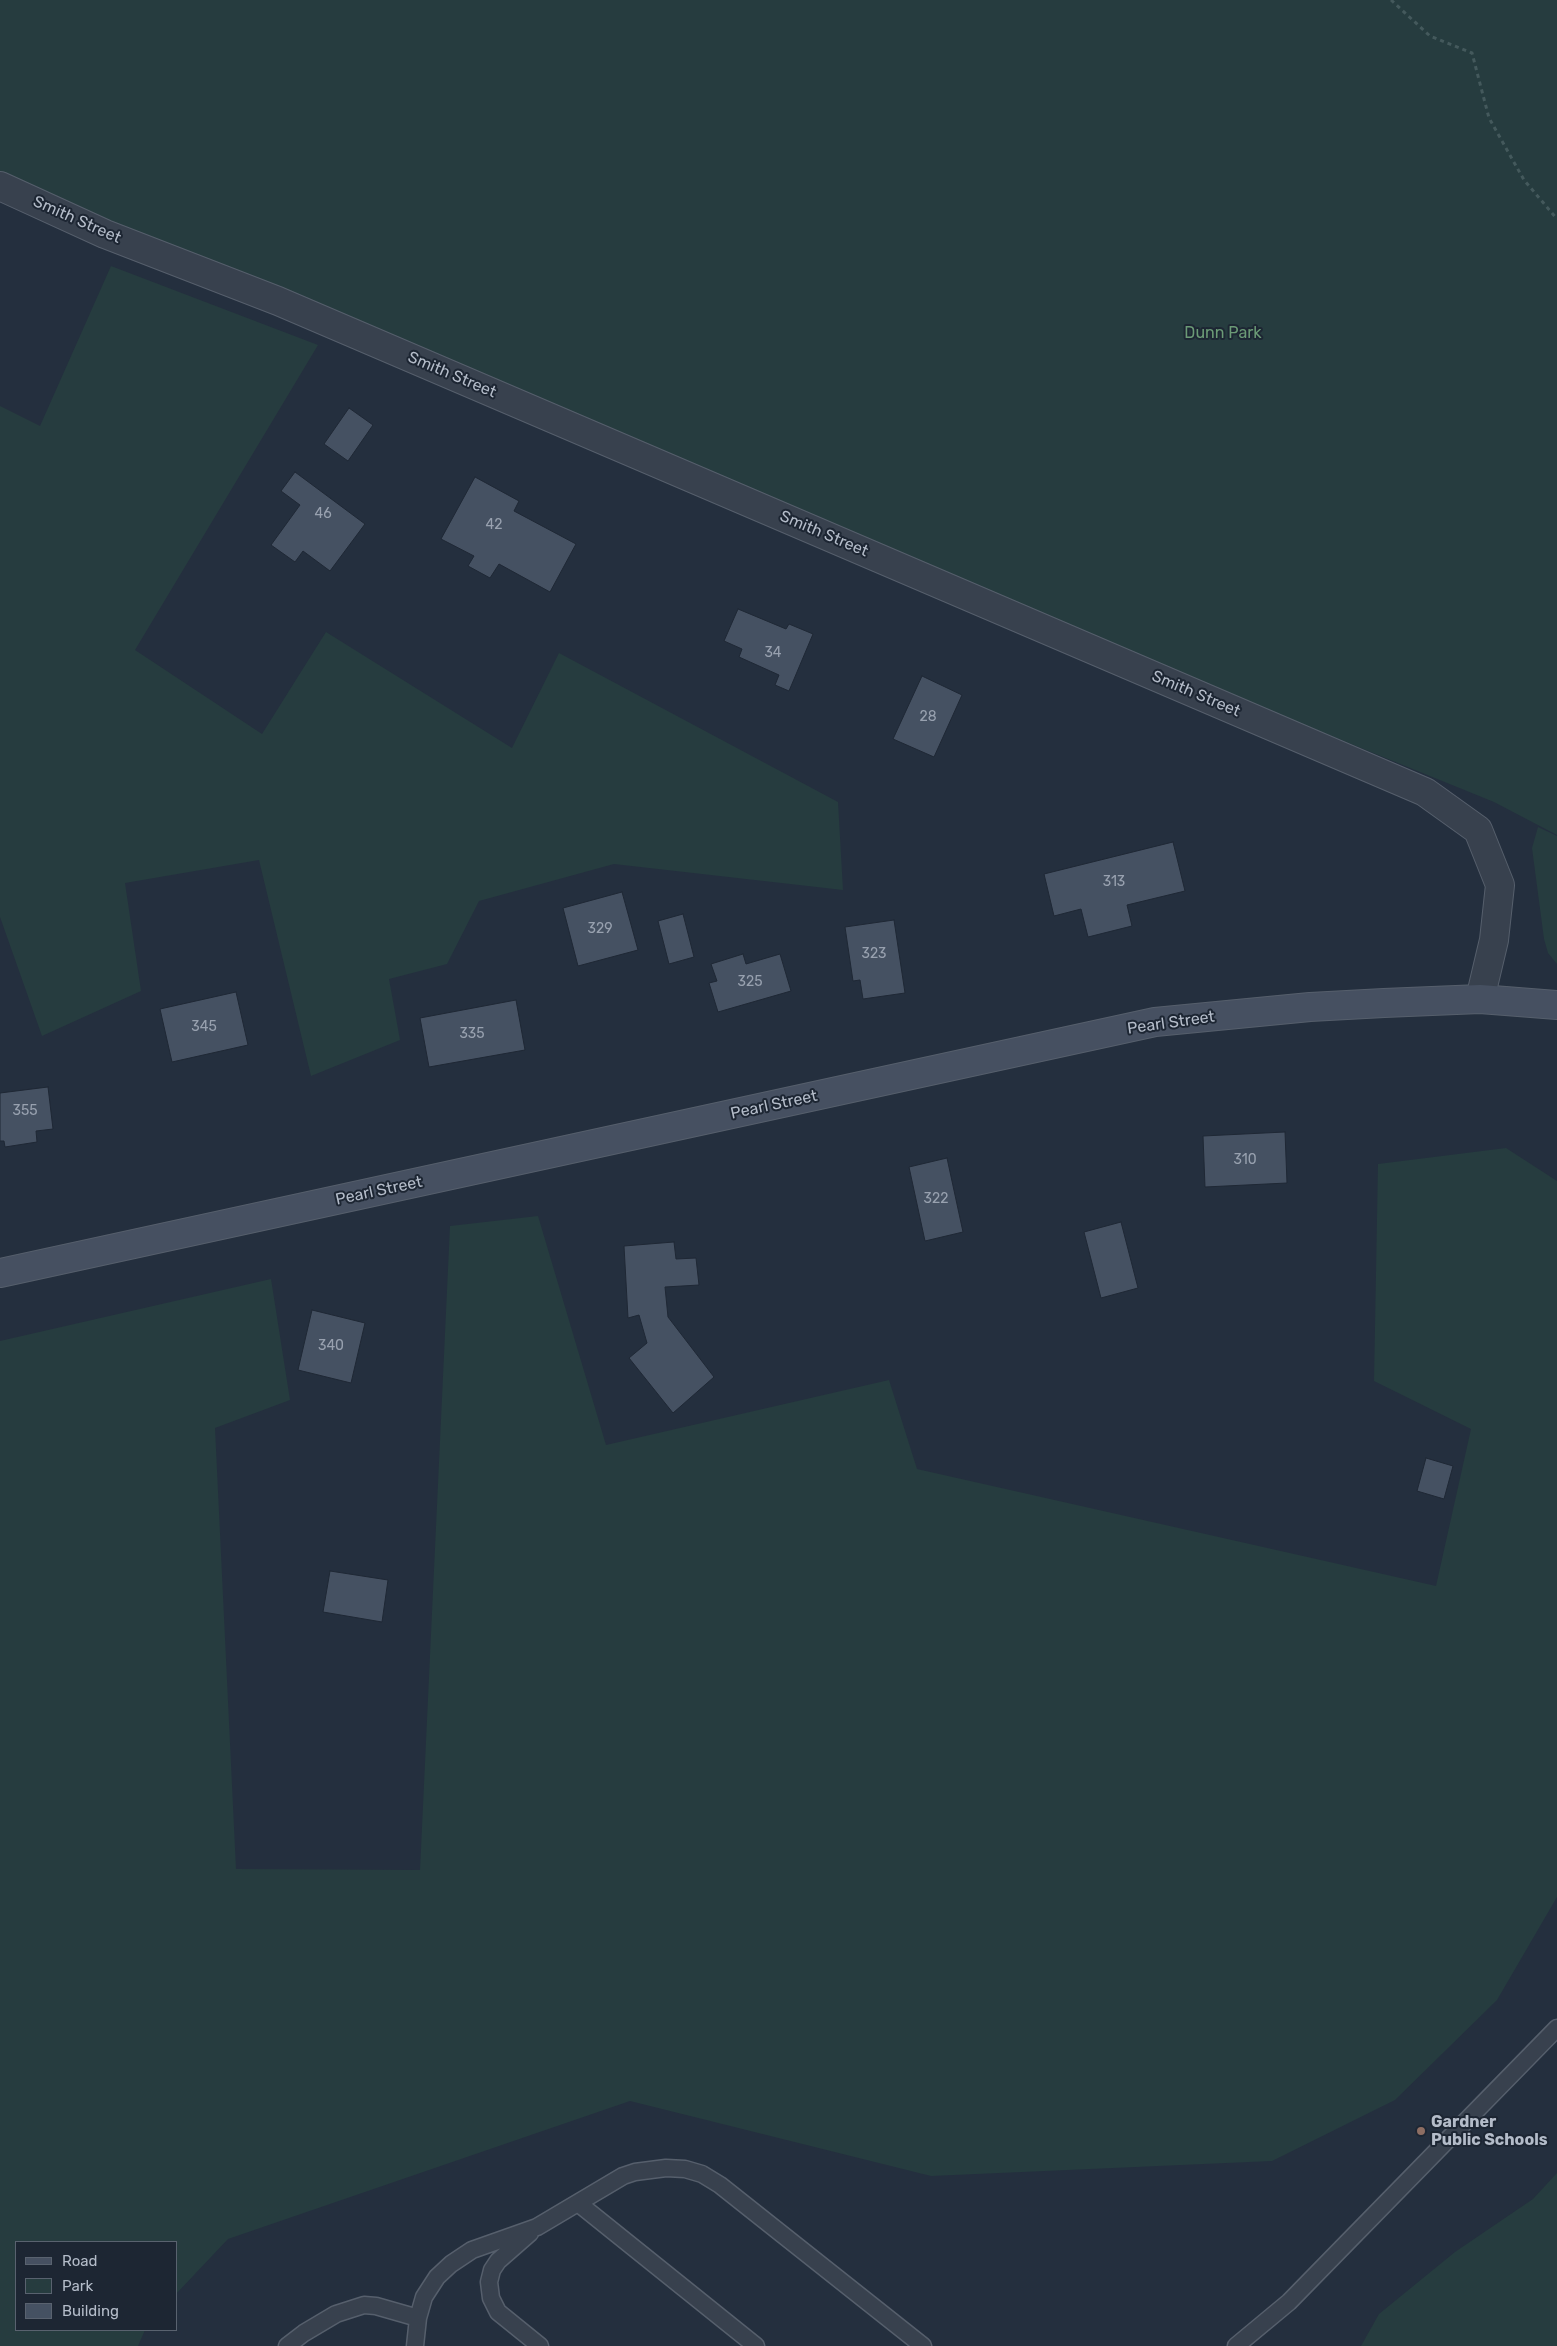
<!DOCTYPE html>
<style>
body{margin:0}
#map{position:relative;width:1557px;height:2346px;overflow:hidden;background:#242f3e;font-family:Rubik,sans-serif}
canvas{display:block}
.legend{position:absolute;left:15px;top:2241px;width:162px;height:90px;box-sizing:border-box;background:#1d2633;border:1px solid #59626f;margin:0;padding:6px 9px;list-style:none;font-size:15px;color:#b4bcc9}
.legend li{display:flex;align-items:center;gap:10px;height:25px}
.legend b{width:25px;border:1px solid #59626f}
</style>
<div id="map">
<canvas width="1557" height="2346"></canvas>
<ul class="legend">
<li><b style="height:6px;background:#465061"></b>Road</li>
<li><b style="height:14px;background:#263c3f"></b>Park</li>
<li><b style="height:14px;background:#455162"></b>Building</li>
</ul>
</div>
<script>
const c = document.querySelector('canvas').getContext('2d');
c.lineJoin = 'round';
function fill(path, color) { c.fillStyle = color; c.fill(path, 'evenodd'); }
const poly = rows => new Path2D(rows.map(r => 'M' + r).join(''));
function trace(path, color, width, dash) { c.strokeStyle = color; c.lineWidth = width; c.lineCap = dash ? 'butt' : 'round'; c.setLineDash(dash || []); c.stroke(path); }
function label(font, color, halo, rows, align = 'center') {
  c.font = font + ' Rubik,sans-serif'; c.lineWidth = 4; c.setLineDash([]); c.textBaseline = 'middle'; c.strokeStyle = halo; c.fillStyle = color; for (const [text, x, y, turn = 0] of rows) {
    c.save(); c.translate(x, y); c.rotate((+turn || 0) * Math.PI / 180); c.textAlign = isNaN(turn) ? turn : align; if (halo) c.strokeText(text, 0, 0); c.fillText(text, 0, 0); c.restore();
  }
}
fill(poly([
 [0,0,1557,0,1557,835,1494,802,942,578,0,176],
 [111,266,318,345,135,650,262,734,326,632,512,748,559,653,838,802,843,890,614,864,479,901,447,964,389,979,400,1040,311,1076,259,860,125,883,141,991,42,1036,0,917,0,406,40,426],
 [1538,827,1557,836,1557,964,1548,953,1544,939,1532,848],
 [1506,1148,1557,1181,1557,1897,1497,2000,1395,2100,1272,2161,931,2176,630,2101,228,2239,176,2294,176,2242,16,2242,16,2330,145,2330,138,2346,0,2346,0,1341,271,1279,290,1400,215,1428,236,1869,420,1870,450,1226,538,1216,606,1445,889,1380,917,1469,1436,1586,1471,1429,1374,1381,1378,1164],
 [1557,2173,1557,2346,1361,2346,1379,2314,1455,2252,1533,2199]
]), '#263c3f');
const building = poly([
 [349,408,373,425,348,461,324,444,349,408],
 [295,472,365,524,330,571,303,551,295,562,271,545,300,505,281,491,295,472],
 [475,477,519,501,514,511,576,544,550,592,499,564,490,578,468,566,474,556,441,539,475,477],
 [738,609,786,629,789,624,813,634,789,691,775,685,779,675,739,657,742,649,724,641,738,609],
 [922,676,962,695,934,757,893,739,922,676],
 [1173,842,1185,891,1127,905,1132,926,1088,937,1081,909,1054,916,1044,874,1173,842],
 [622,892,638,950,578,966,563,908,622,892],
 [683,914,694,957,669,964,658,921,683,914],
 [894,920,905,993,863,999,860,980,853,981,845,927,894,920],
 [743,954,746,964,780,954,791,991,718,1012,709,983,717,981,711,964,743,954],
 [236,992,248,1045,172,1062,160,1009,236,992],
 [516,1000,525,1050,429,1067,420,1018,516,1000],
 [48,1087,53,1129,36,1131,37,1142,5,1147,4,1141,0,1141,0,1093,48,1087],
 [1285,1132,1287,1183,1205,1187,1203,1136,1285,1132],
 [947,1158,963,1232,925,1241,909,1167,947,1158],
 [1121,1222,1138,1288,1101,1298,1084,1232,1121,1222],
 [674,1242,676,1259,696,1258,699,1285,665,1287,668,1317,714,1377,673,1413,629,1358,647,1343,639,1315,628,1318,624,1246,674,1242],
 [312,1310,365,1323,351,1383,298,1370,312,1310],
 [1426,1458,1453,1466,1444,1499,1417,1491,1426,1458],
 [330,1571,388,1580,382,1622,323,1612,330,1571]
]);
fill(building, '#455162');
trace(building, '#1f2835', 1);
const service = poly([
 [578,2203,756,2346],
 [530,2233,498,2261,492,2270,489,2282,491,2298,498,2312,540,2346],
 [287,2346,304,2333,336,2314,364,2305,376,2306,418,2318],
 [415,2346,418,2318,424,2297,437,2277,451,2264,472,2250,537,2227,623,2176,635,2172,666,2168,685,2169,702,2174,720,2185,923,2346],
 [1236,2346,1289,2302,1557,2028]
]);
const minor = poly([
 [0,186,105,234,278,301,1425,792,1478,830,1500,885,1494,940,1480,999]
]);
const secondary = poly([
 [0,1273,1155,1022,1310,1007,1384,1003,1480,999,1557,1005]
]);
trace(service, '#565f6c', 19);
trace(minor, '#565f6c', 30);
trace(secondary, '#565f6c', 30);
trace(poly([
 [1391,0,1430,36,1472,53,1489,118,1524,180,1557,219]
]), '#44595c', 3, [4, 4]);
trace(service, '#38414e', 16);
trace(minor, '#38414e', 28);
trace(secondary, '#465061', 28);
for (const [x, y, r, color] of [
 [1421,2131,5,"#8d6e63"]
]) { const dot = new Path2D(); dot.arc(x, y, r, 0, 2 * Math.PI); c.fillStyle = color; c.fill(dot); trace(dot, '#1d2633', 2); }
label('14px', '#98a1af', null, [
 ["46",323,514],
 ["42",494,525],
 ["34",773,653],
 ["28",928,717],
 ["313",1114,882],
 ["329",600,929],
 ["323",874,954],
 ["325",750,982],
 ["345",204,1027],
 ["335",472,1034],
 ["355",25,1111],
 ["310",1245,1160],
 ["322",936,1199],
 ["340",331,1346]
]);
label('16px', '#b4bcc9', '#1d2633', [
 ["Smith Street",77,220,24],
 ["Smith Street",452,375,23],
 ["Smith Street",824,534,23],
 ["Smith Street",1196,694,23],
 ["Pearl Street",1171,1023,-8],
 ["Pearl Street",774,1105,-12],
 ["Pearl Street",379,1191,-12]
]);
label('16px', '#6b9a76', '#1d2633', [
 ["Dunn Park",1223,333]
]);
label('bold 16px', '#b4bcc9', '#1d2633', [
 ["Gardner",1431,2122],
 ["Public Schools",1431,2140]
], 'left');
</script>
